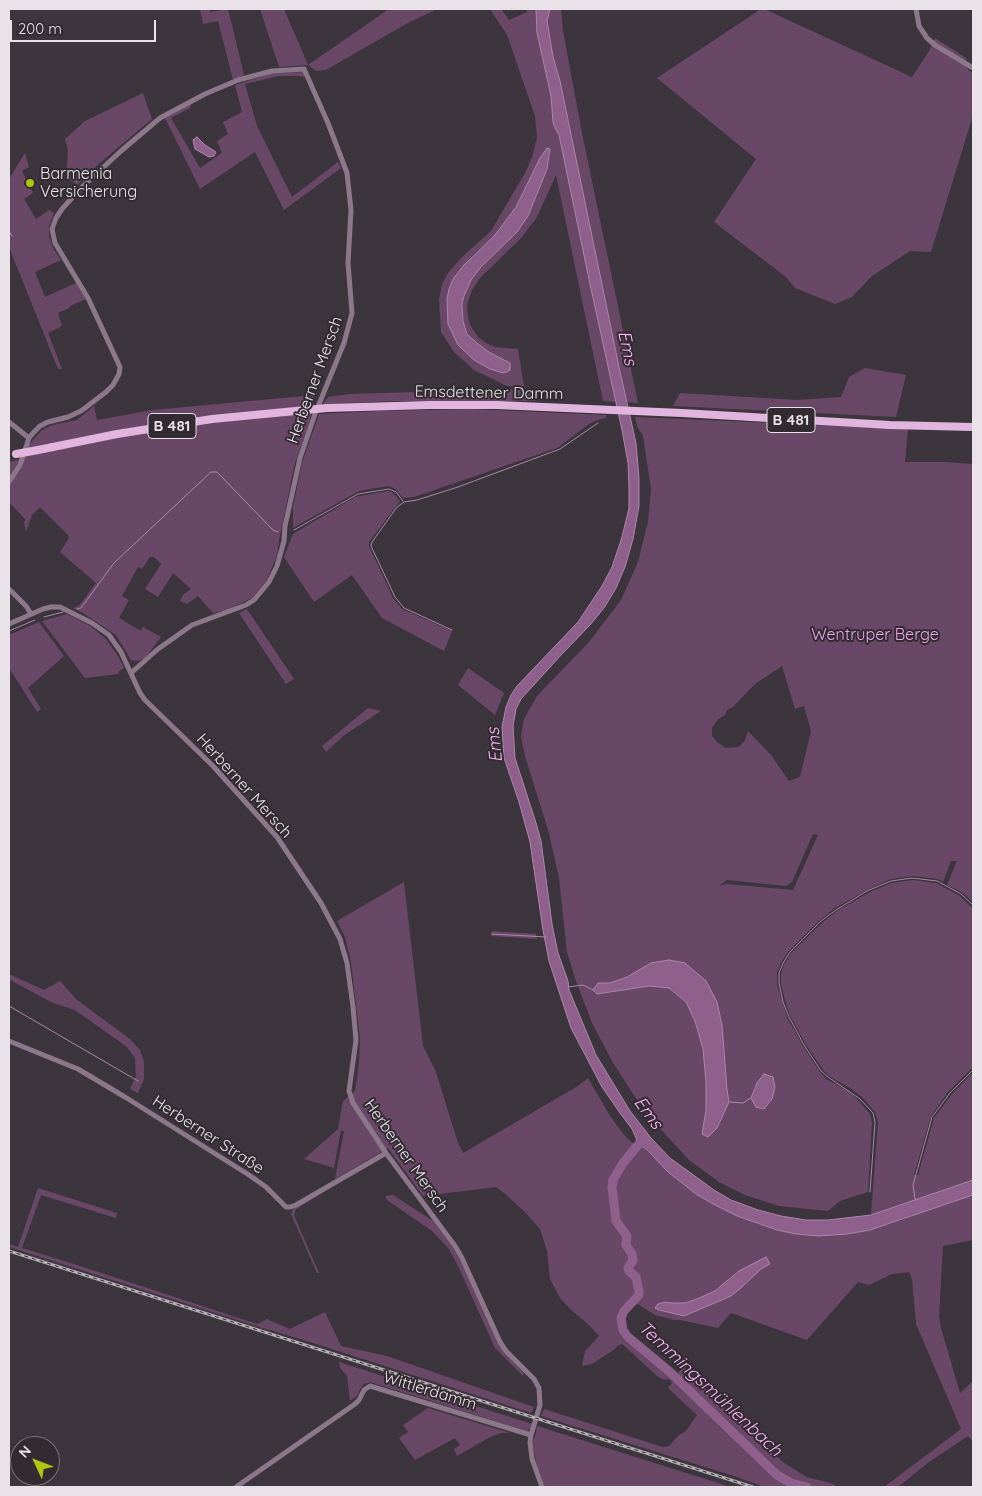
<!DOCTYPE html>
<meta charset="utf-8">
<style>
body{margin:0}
#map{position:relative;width:982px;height:1496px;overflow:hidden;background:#3d353d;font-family:Quicksand,sans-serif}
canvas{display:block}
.frame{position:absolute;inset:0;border:10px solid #e9e3e9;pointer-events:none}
.north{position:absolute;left:10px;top:1436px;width:50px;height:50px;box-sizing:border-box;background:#332b32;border:1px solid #7c757b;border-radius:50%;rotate:313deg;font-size:14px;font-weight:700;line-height:20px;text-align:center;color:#e9e3e9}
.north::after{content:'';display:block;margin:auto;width:18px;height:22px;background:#adc60f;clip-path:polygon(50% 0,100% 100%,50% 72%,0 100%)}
.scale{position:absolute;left:10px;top:20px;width:146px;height:22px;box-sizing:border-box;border:2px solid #e9e3e9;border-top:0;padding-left:6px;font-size:15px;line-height:18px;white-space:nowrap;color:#e9e3e9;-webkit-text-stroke:4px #332b32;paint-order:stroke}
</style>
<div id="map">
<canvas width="982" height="1496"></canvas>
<div class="frame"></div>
<div class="north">N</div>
<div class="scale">200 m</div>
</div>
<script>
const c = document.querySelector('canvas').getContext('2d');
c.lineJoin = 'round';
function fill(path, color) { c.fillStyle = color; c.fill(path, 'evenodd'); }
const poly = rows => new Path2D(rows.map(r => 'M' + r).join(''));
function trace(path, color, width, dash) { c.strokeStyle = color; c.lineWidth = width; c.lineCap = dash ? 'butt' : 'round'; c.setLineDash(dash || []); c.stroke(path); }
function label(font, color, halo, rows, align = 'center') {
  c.font = font + ' Quicksand,sans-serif'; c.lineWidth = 4; c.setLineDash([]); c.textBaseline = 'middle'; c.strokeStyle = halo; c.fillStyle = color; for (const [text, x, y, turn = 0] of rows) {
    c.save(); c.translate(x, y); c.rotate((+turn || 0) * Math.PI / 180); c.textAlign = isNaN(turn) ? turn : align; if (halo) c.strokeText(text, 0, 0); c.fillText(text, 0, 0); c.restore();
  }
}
fill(poly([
 [200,9,210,9,210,12,228,9,244,75,233,80,218,21,203,24],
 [260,9,284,9,308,65,389,9,437,9,406,24,326,70,316,71,308,65,279,67],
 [490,9,501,9,509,20,527,12,528,9,536,9,537,33,551,96,555,128,559,135,590,284,616,402,603,401,556,175,537,217,521,238,480,278,472,290,467,305,468,316,470,325,478,337,486,343,495,347,518,349,524,387,507,386,474,370,454,352,441,332,439,299,442,284,448,273,461,258,491,231,525,173,532,157,537,138,535,116,507,35],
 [549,148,550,150,547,169,528,216,517,232,481,267,471,280,464,296,462,304,463,321,467,334,478,344,489,352,508,361,458,345,453,279,472,256,495,235,516,207,540,158],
 [550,9,561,9,563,31,582,133,638,403,627,402,619,367,560,81,553,57,547,21],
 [761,9,764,9,912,77,929,51,935,38,966,58,968,70,973,73,973,115,931,252,910,251,872,276,852,297,835,304,795,288,786,277,714,222,756,159,657,78],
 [304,72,306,74,305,77,298,76,278,76,245,84,257,126,292,197,338,162,341,168,284,210,255,152,200,189,165,118,191,104,190,108,171,118,200,168,222,153,217,141,228,134,223,122,242,112,235,85,273,73],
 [143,93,152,119,101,162,77,185,66,177,68,151,65,139,85,121],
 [25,153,29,167,22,171,33,193,24,199,36,219,49,210,54,213,49,226,49,236,53,248,61,260,35,272,45,297,76,283,86,299,70,306,69,308,58,313,62,326,48,333,62,369,58,369,9,247,9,179],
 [865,368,906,375,896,417,673,406,680,393,797,400,841,397,849,377],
 [517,389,526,390,533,395,536,401,397,401,323,404,328,397,349,394],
 [315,395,309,424,295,463,279,540,277,555,267,580,252,598,227,610,213,613,198,596,187,604,180,601,183,595,191,589,173,573,158,597,145,589,161,564,154,557,150,557,142,569,138,567,122,596,129,600,119,618,141,631,143,627,161,637,145,658,137,661,131,660,116,635,83,613,73,608,79,606,96,583,60,552,69,538,68,535,40,507,32,515,26,532,24,522,26,520,9,502,9,462,25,458,28,446,40,432,45,428,53,425,77,420,94,406,97,420,153,410],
 [471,409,606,415,606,418,597,420,589,424,557,448,414,497,403,498,394,488,388,486,359,491,293,528,293,507,302,463,319,414,377,411],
 [635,417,908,429,905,462,945,462,973,464,973,902,963,893,947,885,957,861,951,861,943,882,938,879,913,876,891,879,867,890,835,908,819,921,788,952,781,963,777,973,777,984,787,1017,803,1046,820,1072,826,1079,848,1091,858,1100,870,1114,872,1122,868,1192,840,1201,828,1211,779,1206,745,1195,719,1182,689,1160,654,1122,633,1094,612,1061,592,1023,576,981,567,952,559,878,549,833,525,756,521,736,524,719,537,696,589,642,621,600,638,562,648,522,651,489,643,436,637,426],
 [782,666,795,709,804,706,811,731,800,777,789,781,771,755,748,731,745,740,739,747,726,748,717,742,712,736,712,728,718,719,725,715,727,710,733,707,755,684],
 [813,834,818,835,793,890,728,884,719,886,727,880,786,886,792,882],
 [685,963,706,981,717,1002,722,1025,727,1090,729,1102,717,1128,702,1134,706,1110,706,1082,703,1049,695,1021,686,1002,669,988,649,986,598,994,598,983,610,983,628,977,637,971],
 [388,491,392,492,400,501,369,542,369,546,393,598,402,609,452,631,444,651,382,618,352,575,314,602,284,557,293,534,355,497],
 [247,609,294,679,286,684,239,613],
 [67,614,90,626,106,639,118,656,124,668,118,672,119,674,85,678,42,621],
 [39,622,64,656,28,688,41,709,37,712,9,668,9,635],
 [468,668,504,693,495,715,458,685],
 [368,708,381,711,343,736,326,752,322,746],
 [913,880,936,883,960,896,973,909,973,1067,948,1092,931,1116,914,1175,918,1175,934,1118,952,1094,973,1072,973,1180,871,1215,878,1122,875,1112,862,1097,850,1088,829,1076,824,1071,806,1045,790,1016,785,1001,781,983,781,974,784,964,791,953,823,922,837,911,868,893,891,883],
 [404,882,423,1046,436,1072,458,1143,463,1153,578,1086,588,1078,610,1116,624,1135,637,1147,642,1146,668,1172,696,1194,737,1216,756,1223,777,1230,887,1225,973,1195,973,1240,943,1246,939,1316,941,1328,960,1393,973,1381,973,1442,968,1436,929,1462,898,1487,884,1487,961,1429,916,1324,912,1279,909,1272,892,1274,869,1285,858,1282,807,1340,731,1313,718,1328,680,1320,674,1320,655,1315,636,1303,632,1299,622,1309,618,1318,625,1317,624,1323,626,1328,631,1336,677,1374,684,1367,741,1423,746,1429,784,1463,807,1477,830,1483,839,1487,764,1487,737,1477,541,1416,544,1409,663,1447,669,1446,678,1436,686,1431,697,1415,668,1388,672,1383,669,1379,664,1380,657,1376,622,1344,617,1346,615,1349,592,1364,582,1366,585,1351,599,1336,589,1325,570,1309,560,1298,550,1279,547,1251,540,1229,525,1212,504,1193,496,1187,423,1196,388,1148,335,1179,344,1131,341,1130,334,1168,304,1159,338,1129,343,1101,355,1091,359,1063,360,1039,351,962,345,937,337,921],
 [770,1264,761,1269,742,1287,675,1314,659,1310,665,1302,671,1303,685,1303,715,1291,739,1271],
 [492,931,536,934,537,939,491,936],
 [9,974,44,990,60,981,77,1000,130,1039,140,1050,144,1062,144,1079,138,1093,130,1089,136,1076,135,1058,127,1047,75,1010,53,1003,14,982,9,979],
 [38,1188,117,1213,116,1218,41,1195,22,1248,77,1265,257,1324,267,1319,290,1329,325,1312,341,1346,387,1356,534,1407,531,1413,310,1342,256,1326,9,1247,9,1244,18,1247],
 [324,1192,296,1209,294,1215,319,1273,317,1273,291,1214,294,1207],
 [393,1195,433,1221,453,1248,463,1265,500,1347,524,1373,523,1376,495,1348,459,1268,449,1249,432,1231,387,1200,385,1196],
 [339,1362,532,1424,530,1429,527,1431,370,1382,364,1384,359,1391,358,1395,350,1401,347,1376,340,1368],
 [428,1408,510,1433,501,1433,490,1437,457,1456,454,1449,460,1445,455,1438,415,1460,399,1438,408,1432,403,1425],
 [537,1426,731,1487,545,1487,537,1468,534,1451,533,1441,536,1433]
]), '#694867');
const water = poly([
 [536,9,550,9,547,21,553,57,560,81,619,367,636,443,639,479,639,506,633,539,625,567,616,588,604,608,590,625,562,654,521,699,516,709,513,726,515,758,536,823,541,841,552,924,558,953,568,981,569,990,596,1055,630,1111,651,1138,670,1158,714,1190,731,1200,758,1210,781,1216,806,1220,828,1220,871,1215,973,1180,973,1195,870,1230,847,1234,819,1236,796,1234,777,1230,737,1216,715,1205,696,1194,668,1172,647,1150,642,1146,638,1145,636,1138,632,1129,620,1113,602,1087,571,1028,549,961,543,930,530,842,519,802,504,758,502,727,506,707,511,695,517,686,578,622,602,586,612,567,622,537,629,508,629,488,628,463,622,430,590,284,559,135,555,128,553,122,551,96,537,33,536,9],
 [197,137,205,145,216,152,214,156,209,157,195,149,193,140,197,137],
 [547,148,550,149,547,169,528,216,517,232,481,267,471,280,464,296,462,304,463,321,467,334,478,344,489,352,510,363,510,370,507,372,503,373,490,369,474,360,458,345,448,324,447,299,449,289,453,279,464,265,495,235,516,207,540,158,547,148],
 [669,960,685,963,706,981,717,1002,722,1025,727,1090,729,1102,717,1128,708,1137,702,1134,706,1110,706,1082,703,1049,695,1021,686,1002,669,988,649,986,597,994,593,990,598,983,610,983,627,977,651,963,669,960],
 [764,1074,773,1077,775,1087,772,1099,764,1109,756,1107,751,1098,757,1083,764,1074],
 [766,1257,770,1264,761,1269,742,1287,731,1296,684,1316,659,1310,655,1308,658,1304,665,1302,671,1303,685,1303,699,1298,715,1291,739,1271,766,1257]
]);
fill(water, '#90608d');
trace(water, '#ab87a9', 1);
trace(poly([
 [9,231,12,236],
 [294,530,358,494,389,489,396,492,403,501],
 [77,609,81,608,114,563,211,472,217,472,273,530,278,532],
 [44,617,63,612],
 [452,630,404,608,395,597,371,546,372,542,397,507,404,502,417,500,458,487,560,449,598,423],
 [9,631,35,620],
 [492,934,546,937],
 [568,987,583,985,593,990],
 [9,1006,138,1081],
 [730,1102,743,1103,751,1098],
 [870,1192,875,1122,873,1113,860,1099,828,1077,821,1071,804,1045,789,1017,783,1002,779,983,779,973,783,963,790,952,821,921,836,910,867,891,891,881,912,878,937,881,961,894,973,905],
 [915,1199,913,1185,932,1117,950,1093,973,1070]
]), '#ab87a9', 1);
trace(poly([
 [645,1140,638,1145,623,1163,613,1180,612,1187,616,1221,627,1236,626,1245,632,1254,633,1260,628,1268,629,1271,636,1277,639,1292,639,1295,624,1311,621,1318,623,1330,628,1337,670,1372,777,1475,791,1483,807,1487]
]), '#90608d', 9);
trace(poly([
 [916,9,919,26,927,38,935,45,973,68],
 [9,422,29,438],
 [9,482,20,465,29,438,33,433,40,426,48,422,68,417,81,411,106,392,113,385,119,374,120,367,88,298,55,243,52,229,56,218,62,209,82,187,121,151,160,118,205,94,238,80,272,71,304,69,328,123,347,173,351,210,348,263,352,313,344,343,315,414,300,458,285,526,284,541,277,566,269,582,254,600,246,605,192,625,158,649,131,673],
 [9,589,26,606,31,614],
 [9,624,43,609,51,607,60,607,92,623,109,635,121,652,140,693,145,700,213,766,277,837,321,903,340,939,347,963,353,1007,356,1040,349,1091,353,1103,386,1153,455,1246,462,1258,500,1342,506,1351,534,1379,539,1388,540,1405,531,1435,530,1442,532,1459,542,1487],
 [9,1041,78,1069,125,1097,249,1175,266,1187,286,1207,290,1207,296,1205,386,1153],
 [236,1487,355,1404,359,1400,364,1390,370,1386,531,1435]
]), '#8d778b', 5);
trace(poly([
 [327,408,430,405,497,405,682,413,890,425,973,427],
 [38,450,117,434,212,419,306,410]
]), '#e2b5df', 8);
const rail = poly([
 [9,1251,753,1487]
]);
trace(rail, '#b6afb6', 3);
trace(rail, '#332b32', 1, [4]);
trace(poly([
 [306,410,327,408],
 [16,454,38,450]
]), '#e2b5df', 8);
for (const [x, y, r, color] of [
 [30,183,5,"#adc60f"]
]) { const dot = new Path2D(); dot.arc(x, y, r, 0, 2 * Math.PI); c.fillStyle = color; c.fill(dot); trace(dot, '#332b32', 2); }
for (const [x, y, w] of [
 [791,420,48],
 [172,426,48]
]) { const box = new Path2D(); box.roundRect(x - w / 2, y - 12.5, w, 25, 4); c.fillStyle = '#332b32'; c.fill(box); trace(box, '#e9e3e9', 1); }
label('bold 15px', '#e9e3e9', null, [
 ["B 481",791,420],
 ["B 481",172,426]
]);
label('16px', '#e9e3e9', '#332b32', [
 ["Barmenia",40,174],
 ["Versicherung",40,192]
], 'left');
label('16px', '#e9e3e9', '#332b32', [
 ["Herberner Mersch",315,380,-70],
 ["Emsdettener Damm",489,393,1],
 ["Herberner Mersch",244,786,48],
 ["Herberner Straße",208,1135,33],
 ["Herberner Mersch",406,1156,55],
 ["Wittlerdamm",430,1391,17]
]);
label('16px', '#eda7e9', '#332b32', [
 ["Wentruper Berge",875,635]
]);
label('italic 18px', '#fab3f6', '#332b32', [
 ["Ems",627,348,78],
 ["Ems",495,745,-96],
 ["Ems",648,1113,54],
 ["Temmingsmühlenbach",710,1389,43]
]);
</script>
